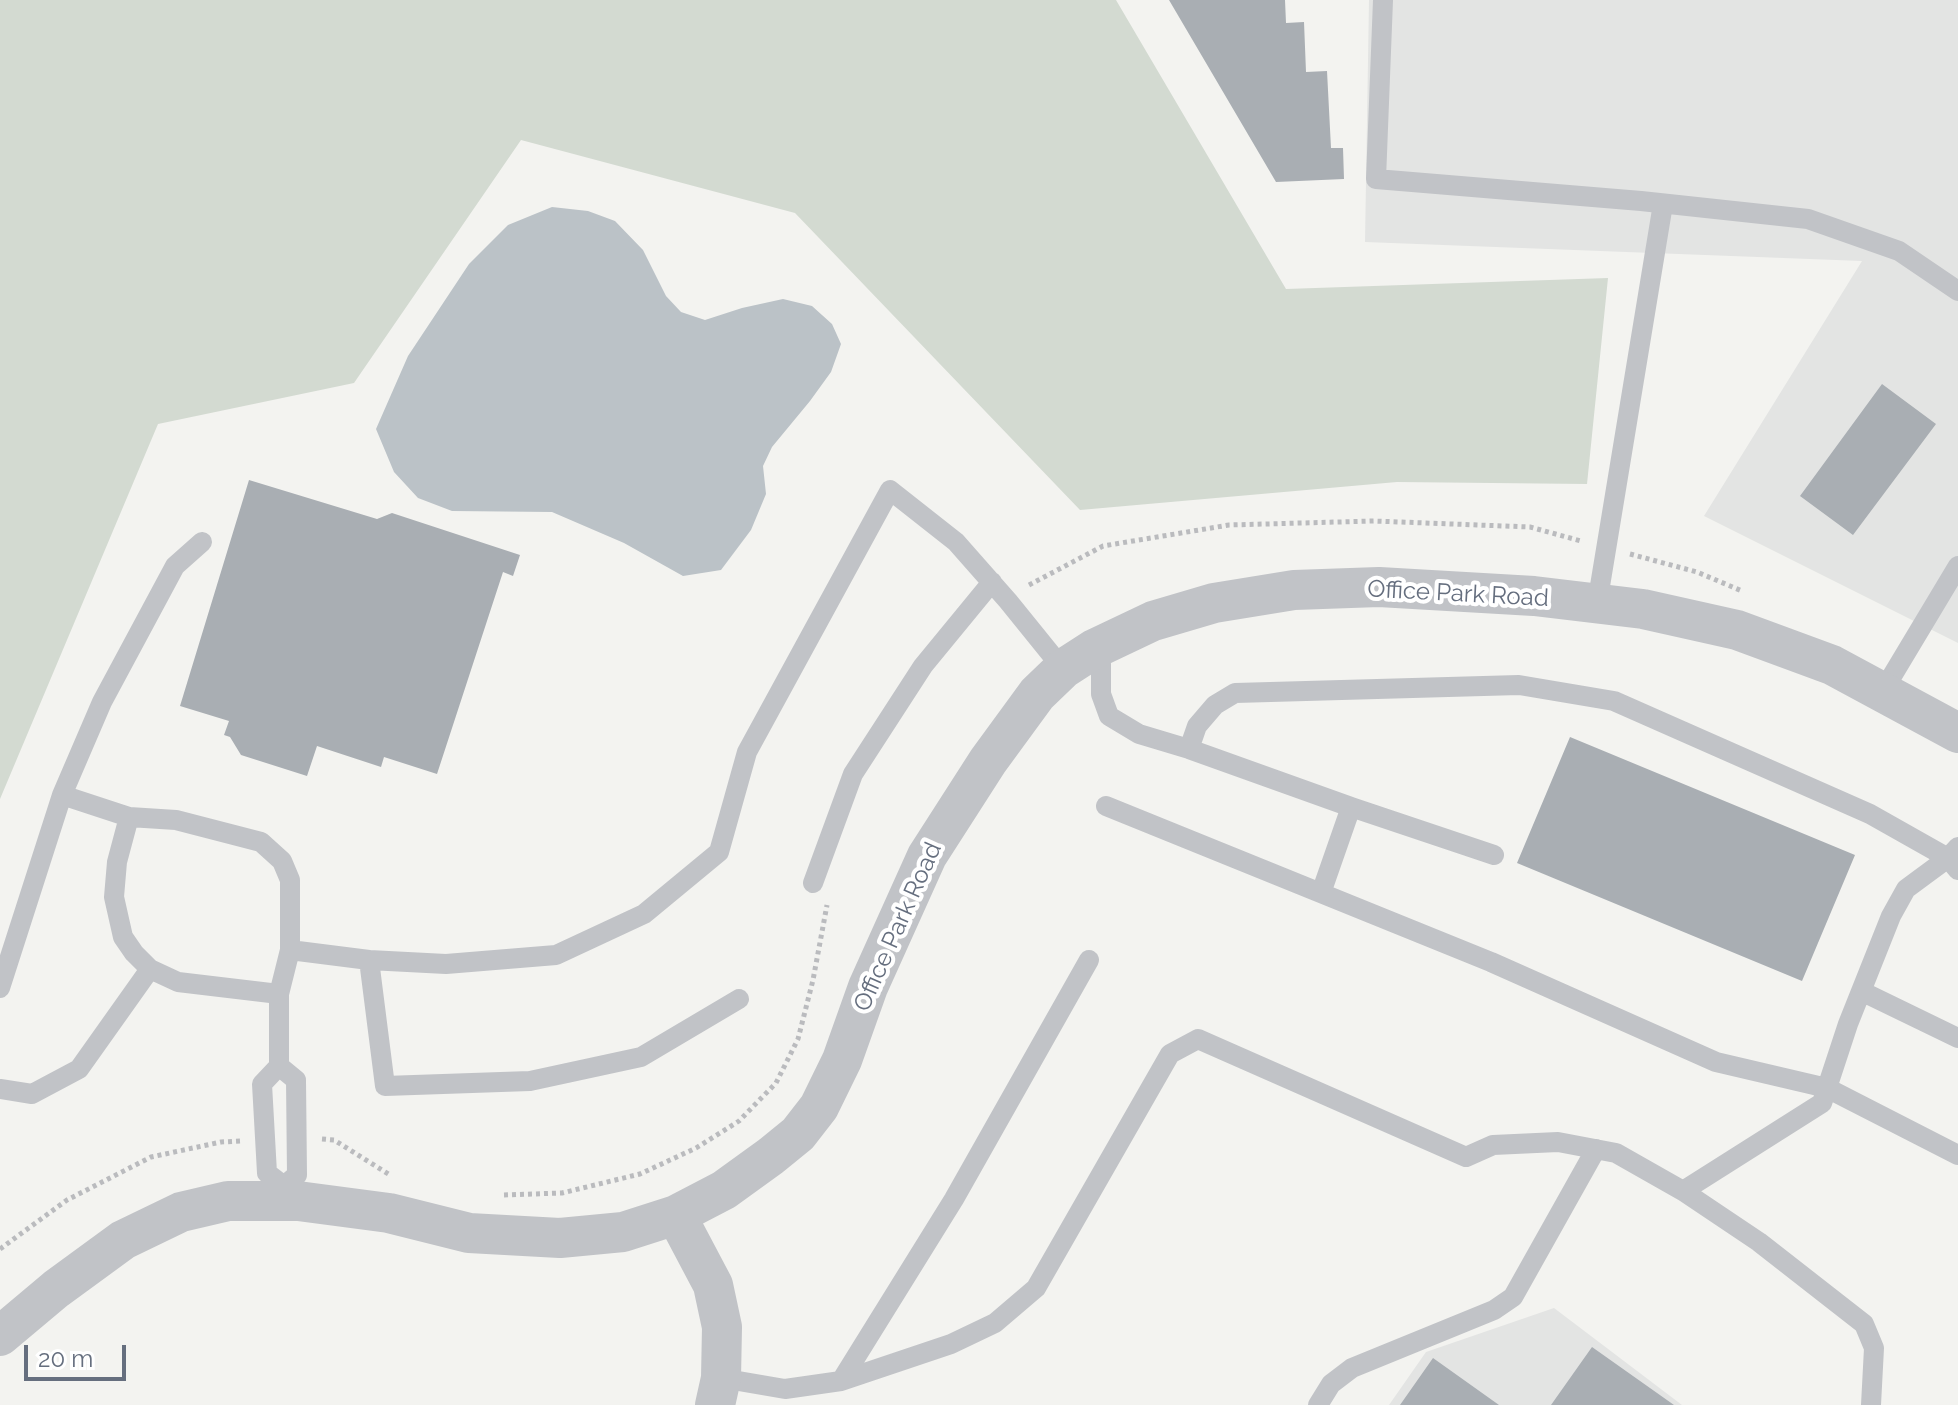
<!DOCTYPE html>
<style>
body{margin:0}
#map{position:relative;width:1958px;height:1405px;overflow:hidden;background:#f3f3f0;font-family:Raleway,sans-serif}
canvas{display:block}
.scale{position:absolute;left:24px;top:1345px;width:102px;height:36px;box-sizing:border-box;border:4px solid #656e7e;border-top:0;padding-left:10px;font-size:24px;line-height:28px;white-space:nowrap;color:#656e7e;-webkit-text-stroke:6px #fff;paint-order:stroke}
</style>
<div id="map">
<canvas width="1958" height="1405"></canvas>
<div class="scale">20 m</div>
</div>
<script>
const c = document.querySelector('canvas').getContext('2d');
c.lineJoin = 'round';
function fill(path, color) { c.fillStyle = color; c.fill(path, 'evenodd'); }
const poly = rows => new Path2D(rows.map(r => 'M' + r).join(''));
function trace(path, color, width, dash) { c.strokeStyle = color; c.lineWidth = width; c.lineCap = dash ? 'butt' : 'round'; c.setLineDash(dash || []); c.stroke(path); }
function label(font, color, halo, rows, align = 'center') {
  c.font = font + ' Raleway,sans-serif'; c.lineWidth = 8; c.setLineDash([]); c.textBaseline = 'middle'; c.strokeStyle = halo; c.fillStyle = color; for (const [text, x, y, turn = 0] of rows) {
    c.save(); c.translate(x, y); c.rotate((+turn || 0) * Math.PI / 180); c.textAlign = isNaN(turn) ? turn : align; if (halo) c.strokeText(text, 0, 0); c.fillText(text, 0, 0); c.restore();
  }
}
fill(poly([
 [1369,0,1958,0,1958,643,1704,516,1862,261,1365,242],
 [1554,1308,1682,1405,1389,1405,1426,1352]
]), '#e3e4e3');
fill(poly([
 [0,0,1116,0,1286,289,1608,278,1587,484,1397,482,1080,510,795,213,521,140,354,383,158,424,0,799]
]), '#d3dad1');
fill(poly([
 [552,207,588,211,615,221,643,250,666,296,681,312,705,320,742,308,783,299,812,306,832,324,841,344,831,372,810,401,772,447,763,466,766,494,751,530,721,570,683,576,624,543,552,512,452,511,418,498,394,472,376,429,408,356,469,264,508,225]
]), '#bbc2c7');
fill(poly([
 [1169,0,1285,0,1286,23,1304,22,1306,72,1327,71,1331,148,1343,148,1344,179,1276,182],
 [1882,384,1936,424,1853,535,1800,496],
 [249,480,377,519,392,513,520,555,513,576,503,572,437,774,384,757,381,767,317,746,307,776,241,755,230,737,224,735,229,721,180,706],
 [1570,737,1855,855,1802,981,1517,863],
 [1592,1347,1674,1405,1551,1405],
 [1433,1358,1499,1405,1400,1405]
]), '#a9aeb3');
trace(poly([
 [1630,554,1697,572,1742,591],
 [1029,585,1103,546,1229,525,1374,521,1530,527,1581,541],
 [322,1139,334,1140,390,1175],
 [504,1195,562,1193,640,1174,696,1148,739,1121,776,1083,798,1039,813,980,827,905],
 [0,1249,67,1200,151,1157,221,1142,240,1141]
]), '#babbbe', 5, [4, 4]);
trace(poly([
 [1383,0,1376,179,1641,201,1808,219,1899,251,1958,291],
 [1597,604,1663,204],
 [1094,649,1101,664,1101,694,1109,716,1139,734,1189,749,1351,807,1321,893],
 [1883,691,1958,566],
 [1189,749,1197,726,1215,705,1235,693,1519,685,1614,701,1870,814,1948,858,1958,847],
 [62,795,129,817,176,820,261,842,282,861,290,880,290,950],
 [1106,806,1491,962,1716,1062,1827,1088,1958,1155],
 [1351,807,1494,855],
 [129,817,117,862,114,897,123,937,134,953,150,969,178,982,279,994],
 [813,883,853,774,923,666,992,582],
 [0,988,62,795,102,702,175,566,202,542],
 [1861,991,1958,1038],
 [739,999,641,1057,530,1081,385,1086,369,960,446,964,556,955,644,914,719,852,747,752,890,490,956,542,1008,601,1063,669],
 [279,1066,279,994,290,950,369,960],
 [0,1089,32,1094,79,1069,150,969],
 [1683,1191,1759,1242,1864,1324,1874,1348,1871,1405],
 [284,1201,284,1186,297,1175,296,1080,279,1066,262,1084,267,1173,284,1186],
 [721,1378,785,1389,841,1381,954,1199,1089,960],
 [841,1381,951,1344,995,1323,1036,1288,1170,1054,1198,1039,1466,1157,1493,1145,1558,1142,1616,1153,1683,1191,1822,1103,1848,1024,1891,916,1906,889,1948,858,1958,870],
 [1318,1405,1331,1384,1352,1368,1494,1310,1513,1297,1596,1149]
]), '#c1c3c7', 20);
trace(poly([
 [676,1215,713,1285,722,1327,721,1378,715,1405],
 [0,1336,56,1289,123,1240,181,1212,228,1201,298,1201,389,1213,469,1233,560,1238,623,1232,676,1215,724,1190,771,1156,798,1134,819,1107,842,1060,868,987,927,856,988,761,1037,694,1063,669,1094,649,1153,621,1214,603,1294,590,1379,587,1534,596,1643,609,1737,630,1832,665,1958,733]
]), '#c1c3c7', 40);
label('24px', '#656e7e', '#fff', [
 ["Office Park Road",1458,594,3],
 ["Office Park Road",898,927,-66]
]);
</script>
